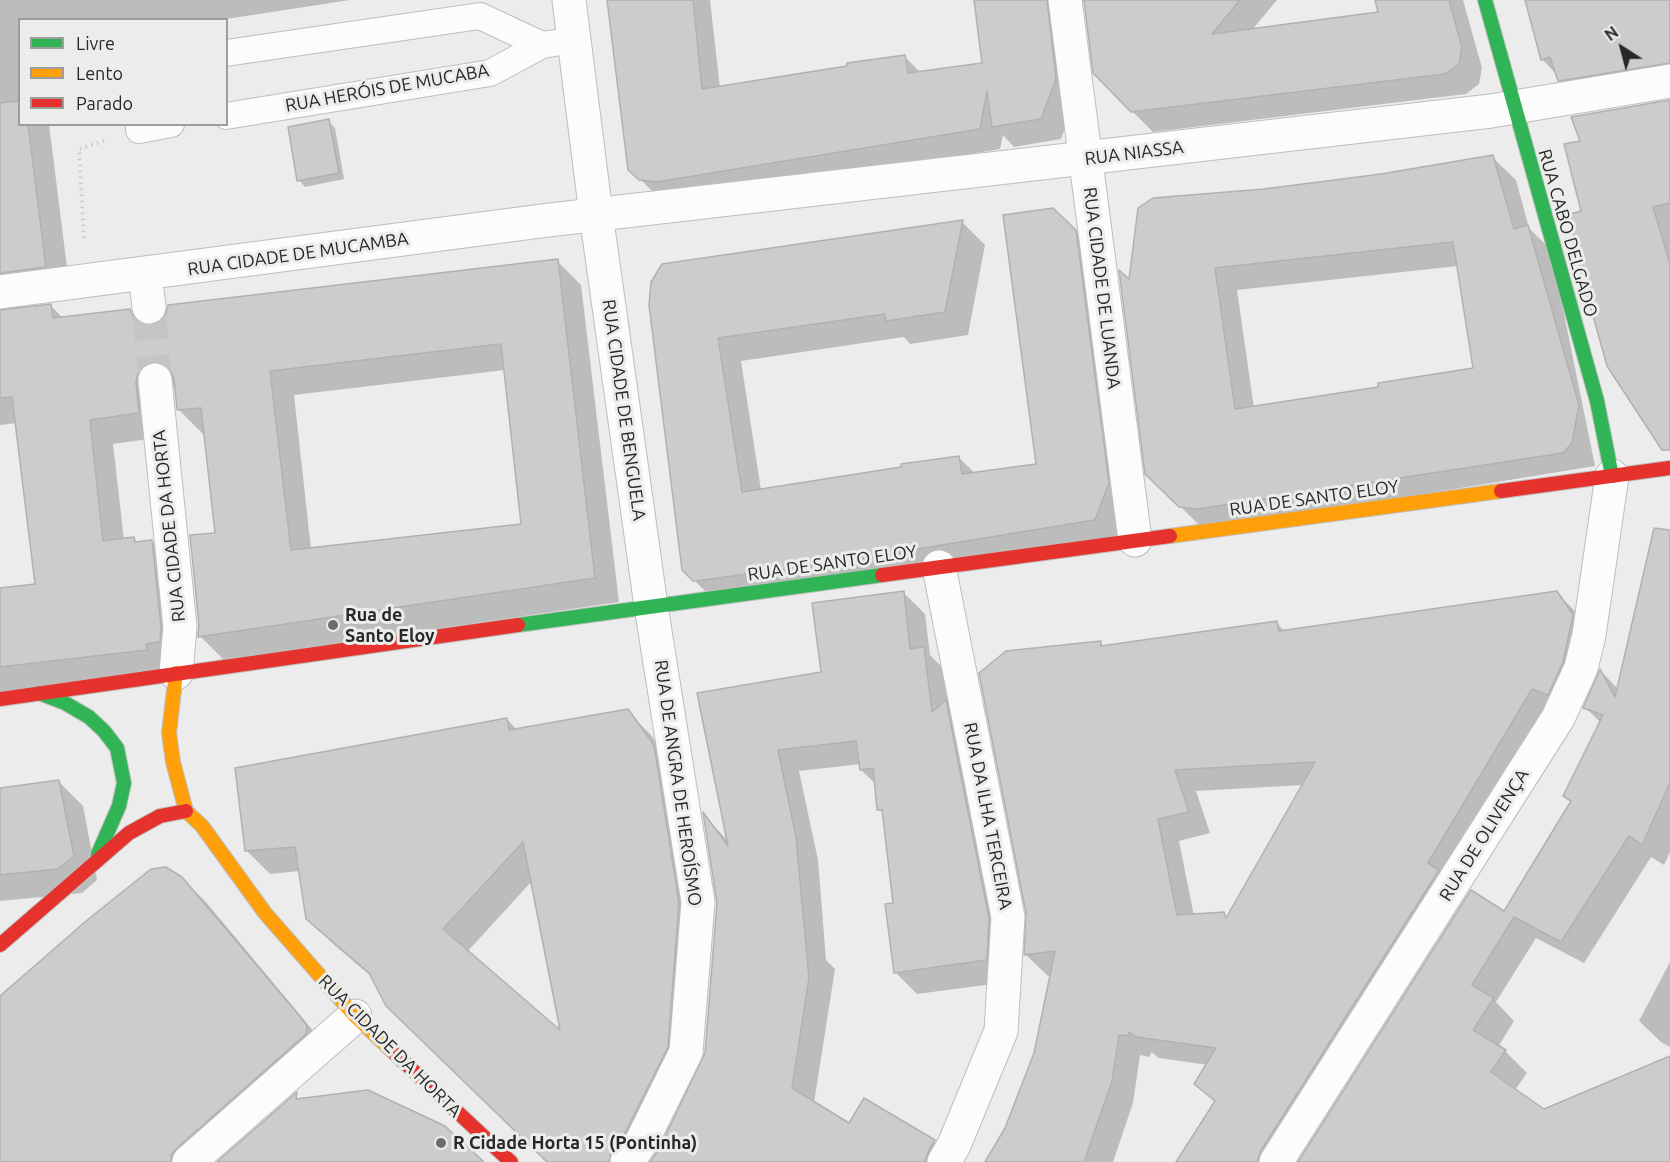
<!DOCTYPE html>
<meta charset="utf-8">
<style>
body{margin:0}
#map{position:relative;width:1670px;height:1162px;overflow:hidden;background:#ebeceb;font-family:Ubuntu,sans-serif}
canvas{display:block}
.legend{position:absolute;left:18px;top:18px;width:210px;height:108px;box-sizing:border-box;background:#ebedea;border:2px solid #9d9e9c;margin:0;padding:8px 10px;list-style:none;font-size:18px;color:#272827}
.legend li{display:flex;align-items:center;gap:12px;height:30px}
.legend b{width:30px;border:2px solid #9d9e9c}
.north{position:absolute;left:1592px;top:18px;width:60px;height:60px;-webkit-text-stroke:4px #ebedea;paint-order:stroke;rotate:324deg;font-size:16px;font-weight:700;line-height:24px;text-align:center;color:#272827}
.north::after{content:'';display:block;margin:auto;width:21px;height:27px;background:#272827;clip-path:polygon(50% 0,100% 100%,50% 72%,0 100%)}
</style>
<div id="map">
<canvas width="1670" height="1162"></canvas>
<ul class="legend">
<li><b style="height:8px;background:#30b455"></b>Livre</li>
<li><b style="height:8px;background:#ff9f0a"></b>Lento</li>
<li><b style="height:8px;background:#e5322d"></b>Parado</li>
</ul>
<div class="north">N</div>
</div>
<script>
const c = document.querySelector('canvas').getContext('2d');
c.lineJoin = 'round';
function fill(path, color) { c.fillStyle = color; c.fill(path, 'evenodd'); }
const poly = rows => new Path2D(rows.map(r => 'M' + r).join(''));
function trace(path, color, width, dash) { c.strokeStyle = color; c.lineWidth = width; c.lineCap = dash ? 'butt' : 'round'; c.setLineDash(dash || []); c.stroke(path); }
function label(font, color, halo, rows, align = 'center') {
  c.font = font + ' Ubuntu,sans-serif'; c.lineWidth = 6; c.setLineDash([]); c.textBaseline = 'middle'; c.strokeStyle = halo; c.fillStyle = color; for (const [text, x, y, turn = 0] of rows) {
    c.save(); c.translate(x, y); c.rotate((+turn || 0) * Math.PI / 180); c.textAlign = isNaN(turn) ? turn : align; if (halo) c.strokeText(text, 0, 0); c.fillText(text, 0, 0); c.restore();
  }
}
fill(poly([
 [0,0,350,0,220,20,20,20,20,124,49,124,70,291,12,302,5,312,51,306,63,318,130,311,145,326,151,327,557,261,581,285,619,602,224,660,200,636,217,534,206,434,203,434,178,409,176,386,168,389,163,437,113,444,124,540,134,539,138,543,152,541,176,566,184,666,0,694,0,590,36,586,17,423,0,425],
 [505,370,523,525,311,549,294,395],
 [608,0,710,0,720,88,905,57,921,73,984,65,975,0,1277,0,1252,30,1380,13,1377,0,1463,0,1482,68,1479,84,1466,94,1153,132,1132,111,1085,1,1074,6,1076,100,1061,139,1014,147,1003,135,1000,149,678,202,661,200,630,169],
 [1527,0,1670,0,1670,87,1582,102,1542,59],
 [1670,101,1670,451,1659,441,1583,212,1582,142],
 [328,121,335,128,344,179,305,187,299,180],
 [1492,157,1516,180,1529,228,1551,250,1595,466,1204,530,1147,473,1130,282,1264,191,1381,175],
 [1458,266,1475,369,1380,389,1254,408,1237,290],
 [962,222,985,245,968,335,910,344,904,337,741,361,761,490,959,458,975,473,1038,466,1075,231,1099,254,1118,542,718,604,683,569,650,305],
 [1670,555,1670,852,1664,865,1651,857,1584,963,1536,938,1496,1002,1514,1021,1498,1047,1505,1051,1527,1073,1515,1090,1544,1111,1670,1057,1670,1162,1300,1162,1504,913,1572,803,1564,796,1601,723,1585,707,1601,671,1618,689],
 [903,592,925,614,930,655,945,670,949,705,967,723,1008,982,917,994,895,972,895,905,884,814,879,809,876,784,861,770,861,764,799,771,818,860,826,960,835,969,814,1103,850,1125,934,1142,954,1162,686,1162,706,1054,718,903,705,816,728,841,699,694,823,673],
 [1557,593,1579,615,1594,638,1289,1162,1178,1162,1216,1103,1196,1084,1208,1065,1159,1058,1151,1052,1150,1057,1140,1055,1133,1103,1113,1162,987,1162,1006,1128,1036,1054,1051,976,1048,976,1026,955,1100,643,1105,647,1277,623,1285,632],
 [1304,785,1227,918,1223,914,1194,916,1179,841,1210,833,1196,791],
 [627,711,651,735,677,770,702,927,644,1162,549,1162,373,978,331,942,307,918,300,871,270,874,246,850,507,719,517,730],
 [532,881,563,1034,467,952],
 [59,782,83,806,97,880,82,893,0,901,0,789],
 [181,878,206,902,330,1051,211,1162,23,1162,0,1140,0,998],
 [1670,962,1670,1047,1661,1042,1639,1021]
]), '#0003');
const building = poly([
 [607,0,693,0,702,89,847,66,847,63,905,55,908,73,982,63,974,0,1047,0,1056,79,1041,119,992,127,987,91,980,129,657,182,639,180,628,170,607,0],
 [1084,0,1240,0,1212,34,1378,12,1375,0,1449,0,1462,47,1459,64,1445,74,1131,112,1093,73,1084,0],
 [1525,0,1670,0,1670,63,1558,81,1550,57,1541,60,1525,0],
 [1670,100,1670,203,1653,207,1670,264,1670,450,1662,450,1607,366,1571,237,1574,240,1570,214,1581,211,1564,144,1580,141,1571,117,1670,100],
 [20,101,20,124,28,124,46,267,0,273,0,103,20,101],
 [329,119,339,173,297,181,288,127,329,119],
 [1493,155,1514,229,1528,225,1579,405,1572,443,1563,453,1198,509,1179,507,1145,474,1119,270,1129,279,1138,208,1153,198,1264,189,1381,174,1493,155],
 [1453,242,1473,368,1378,383,1378,387,1235,409,1215,268,1453,242],
 [1053,208,1076,230,1109,483,1095,520,899,552,900,553,696,581,693,581,682,570,649,305,651,282,662,264,963,220,945,312,886,321,885,314,718,338,742,492,901,467,901,464,959,456,962,474,1036,464,1003,215,1053,208],
 [558,259,595,578,198,637,199,625,190,535,215,533,201,408,177,410,174,378,170,370,162,363,153,361,144,365,138,373,136,382,139,413,90,420,103,541,134,537,135,542,152,540,161,627,160,642,146,644,147,650,0,667,0,588,35,584,12,397,0,398,0,310,51,304,53,318,130,309,134,319,141,324,151,326,161,322,166,314,168,305,558,259],
 [501,344,521,524,291,550,270,371,501,344],
 [1654,528,1670,530,1670,783,1642,845,1629,836,1561,942,1514,917,1472,985,1494,998,1473,1030,1506,1050,1491,1072,1544,1109,1670,1056,1670,1162,1298,1162,1471,890,1504,911,1571,801,1563,796,1603,715,1583,708,1600,669,1615,697,1654,528],
 [904,591,910,649,924,647,932,712,946,700,989,918,987,960,894,973,885,904,893,903,882,810,877,810,873,768,860,770,856,741,778,750,796,837,809,978,792,1088,849,1123,864,1098,935,1140,928,1152,925,1162,650,1162,659,1149,705,1053,717,903,703,812,728,846,697,693,821,672,812,603,904,591],
 [1557,591,1573,615,1563,662,1548,695,1532,689,1428,863,1439,870,1260,1152,1257,1162,1176,1162,1215,1101,1194,1084,1216,1048,1136,1037,1129,1032,1128,1036,1119,1035,1112,1081,1084,1162,985,1162,1005,1128,1034,1053,1055,951,1024,955,1026,913,979,673,1006,651,1101,641,1101,646,1277,621,1279,631,1557,591],
 [1315,762,1226,918,1224,912,1177,915,1158,819,1189,812,1175,770,1315,762],
 [628,709,654,745,679,903,668,1047,626,1131,611,1152,609,1162,547,1162,386,1006,369,973,306,919,295,847,245,851,235,768,507,718,509,730,628,709],
 [523,842,560,1030,443,929,523,842],
 [59,780,74,856,58,869,0,875,0,788,59,780],
 [166,867,182,877,298,1014,307,1026,306,1034,177,1148,171,1155,171,1162,0,1162,0,996,86,921,151,869,166,867],
 [368,1090,445,1126,484,1162,217,1162,297,1092,296,1099,368,1090]
]);
fill(building, '#cbcccb');
trace(building, '#b0b1b0', 1.5);
trace(poly([
 [149,307,155,380]
]), '#c4c5c4', 33, [33, 16]);
const lane = poly([
 [226,53,480,16,542,45],
 [226,116,490,73,542,45,574,40],
 [139,124,139,130,171,124]
]);
const street = poly([
 [569,0,596,214,651,606,698,902,686,1052,642,1141,627,1162],
 [1065,0,1135,540],
 [145,274,149,307],
 [0,292,549,220,1491,111,1670,81],
 [155,380,180,627,176,673],
 [939,567,1008,917,1001,1031,954,1145,944,1162],
 [189,1162,355,1016],
 [1276,1162,1558,718,1581,668,1589,635,1612,476]
]);
const fast = poly([
 [1485,0,1597,401,1612,476],
 [518,625,882,575],
 [39,693,65,703,89,717,104,731,117,748,124,783,119,806,98,854]
]);
const slow = poly([
 [1170,536,1501,491],
 [176,673,169,733,173,762,186,811],
 [186,811,202,826,265,913,355,1016,389,1048]
]);
const jam = poly([
 [1501,491,1670,468],
 [882,575,1170,536],
 [0,699,518,625],
 [0,945,129,833,160,816,186,811],
 [389,1048,511,1162]
]);
trace(lane, '#bdbebd', 28);
trace(street, '#bdbebd', 35);
trace(fast, '#bdbebd', 16);
trace(slow, '#bdbebd', 16);
trace(jam, '#bdbebd', 16);
trace(poly([
 [84,238,79,149,104,141]
]), '#cbcbcb', 4, [1.5, 4.5]);
trace(lane, '#fcfcfc', 26);
trace(street, '#fcfcfc', 33);
trace(fast, '#30b455', 14);
trace(slow, '#ff9f0a', 14);
trace(jam, '#e5322d', 14);
for (const [x, y, r, color] of [
 [333,625,6,"#6c6d6c"],
 [441,1143,6,"#6c6d6c"]
]) { const dot = new Path2D(); dot.arc(x, y, r, 0, 2 * Math.PI); c.fillStyle = color; c.fill(dot); trace(dot, '#ebedea', 2); }
label('18px', '#272827', '#ebedea', [
 ["RUA HERÓIS DE MUCABA",387,88,-10],
 ["RUA NIASSA",1134,153,-7],
 ["RUA CABO DELGADO",1568,233,74],
 ["RUA CIDADE DE MUCAMBA",298,254,-8],
 ["RUA CIDADE DE LUANDA",1102,288,83],
 ["RUA CIDADE DE BENGUELA",624,410,82],
 ["RUA DE SANTO ELOY",1314,498,-8],
 ["RUA CIDADE DA HORTA",169,526,-96],
 ["RUA DE SANTO ELOY",832,563,-8],
 ["RUA DE ANGRA DE HEROÍSMO",678,783,82],
 ["RUA DA ILHA TERCEIRA",988,816,79],
 ["RUA DE OLIVENÇA",1484,835,-58],
 ["RUA CIDADE DA HORTA",390,1046,45]
]);
label('bold 18px', '#272827', '#ebedea', [
 ["Rua de",345,615],
 ["Santo Eloy",345,636],
 ["R Cidade Horta 15 (Pontinha)",453,1143]
], 'left');
</script>
